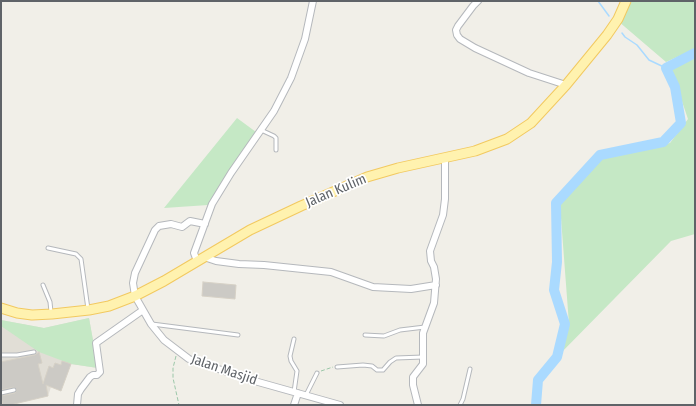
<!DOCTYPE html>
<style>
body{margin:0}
#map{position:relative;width:696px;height:406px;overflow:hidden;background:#f1efe8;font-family:"Fira Sans Condensed",sans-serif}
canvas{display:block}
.frame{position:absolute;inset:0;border:2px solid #5f6368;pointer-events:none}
</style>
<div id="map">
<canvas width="696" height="406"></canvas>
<div class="frame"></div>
</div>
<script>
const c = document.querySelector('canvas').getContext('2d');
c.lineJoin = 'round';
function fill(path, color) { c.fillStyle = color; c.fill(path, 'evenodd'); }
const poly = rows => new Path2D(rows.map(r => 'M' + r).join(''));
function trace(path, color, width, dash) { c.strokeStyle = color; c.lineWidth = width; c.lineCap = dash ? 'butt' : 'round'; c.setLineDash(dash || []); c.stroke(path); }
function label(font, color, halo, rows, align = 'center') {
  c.font = font + ' "Fira Sans Condensed",sans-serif'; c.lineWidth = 3.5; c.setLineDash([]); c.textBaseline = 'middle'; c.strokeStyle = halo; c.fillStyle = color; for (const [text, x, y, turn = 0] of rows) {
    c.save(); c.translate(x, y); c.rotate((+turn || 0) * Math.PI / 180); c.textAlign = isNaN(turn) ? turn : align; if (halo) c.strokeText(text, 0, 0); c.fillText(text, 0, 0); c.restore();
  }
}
fill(poly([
 [89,318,98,368,71,364,61,391,51,387,48,396,10,405,2,405,1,402,1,320,44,328]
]), '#e1ded6');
fill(poly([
 [632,1,695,1,695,49,666,62,618,21],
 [695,58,695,234,671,241,557,357,569,324,560,205,602,159,670,143,688,119,671,69],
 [237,118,256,132,208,205,164,208],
 [89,318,98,368,71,364,39,352,1,326,1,320,44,328]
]), '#c5e8c5');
trace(poly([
 [598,1,609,16],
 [622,33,625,37,637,45,649,60,666,68]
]), '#aadaff', 1.5);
trace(poly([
 [536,405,538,380,557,357,565,324,554,290,557,262,556,203,600,155,663,142,681,123,675,87,666,68,695,53]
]), '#aadaff', 10);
const building = poly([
 [203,282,236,285,235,299,202,296,203,282],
 [39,352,42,363,38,364,43,384,49,366,53,368,55,363,61,365,62,361,71,364,61,391,46,385,48,396,10,405,3,405,1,396,15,393,17,390,14,387,1,390,1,362,35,355,39,352]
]);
fill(building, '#cccac5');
trace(building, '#d6d1c6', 1);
const service = poly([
 [261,130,274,136,276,138,276,150],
 [48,248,76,254,81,259,88,309],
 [43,285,50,302,51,312],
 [152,324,238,335],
 [365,335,384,336,400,330,425,327],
 [294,339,290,356,291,361,297,371,294,392],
 [1,355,17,355,34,352],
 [337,367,363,365,372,366,377,370,383,370,390,362,396,358,423,357],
 [1,393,14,390],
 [306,395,317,373],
 [460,405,463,399,470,369]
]);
const minor = poly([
 [478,1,473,6,458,26,456,30,457,35,460,39,475,48,529,73,566,85],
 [205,224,190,221,182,227,171,224,159,226,155,230,135,273,133,283,135,296,151,324,164,340,189,359,251,380,340,405],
 [204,257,216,261,239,264,264,265,331,272,373,287,411,289,436,285],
 [197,261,194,253,212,204,231,173,274,111,291,78,305,39,313,1],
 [77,405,78,394,81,389,90,377,93,375,97,375,100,372,96,343,143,310],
 [294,405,298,393],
 [418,405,413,385,413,377,423,364,423,333,434,303,436,279,434,267,431,261,430,251,443,215,445,199,445,159]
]);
const primary = poly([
 [1,308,17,313,32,315,52,314,89,310,109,306,135,296,164,281,250,230,301,206,367,177,398,168,475,151,507,139,531,123,566,85,607,35,618,19,626,1]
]);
trace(service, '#b5b8bc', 5);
trace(minor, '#b5b8bc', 8);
trace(primary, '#f2c960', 11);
trace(poly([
 [176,356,173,368,173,378,179,405],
 [321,371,333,367]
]), '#9cc7a9', 1, [4, 2]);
trace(service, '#fff', 3);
trace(minor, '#fff', 6);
trace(primary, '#fff2af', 9);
label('14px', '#5f6368', '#fff', [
 ["Jalan Kulim",336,191,-23],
 ["Jalan Masjid",224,370,19]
]);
</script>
